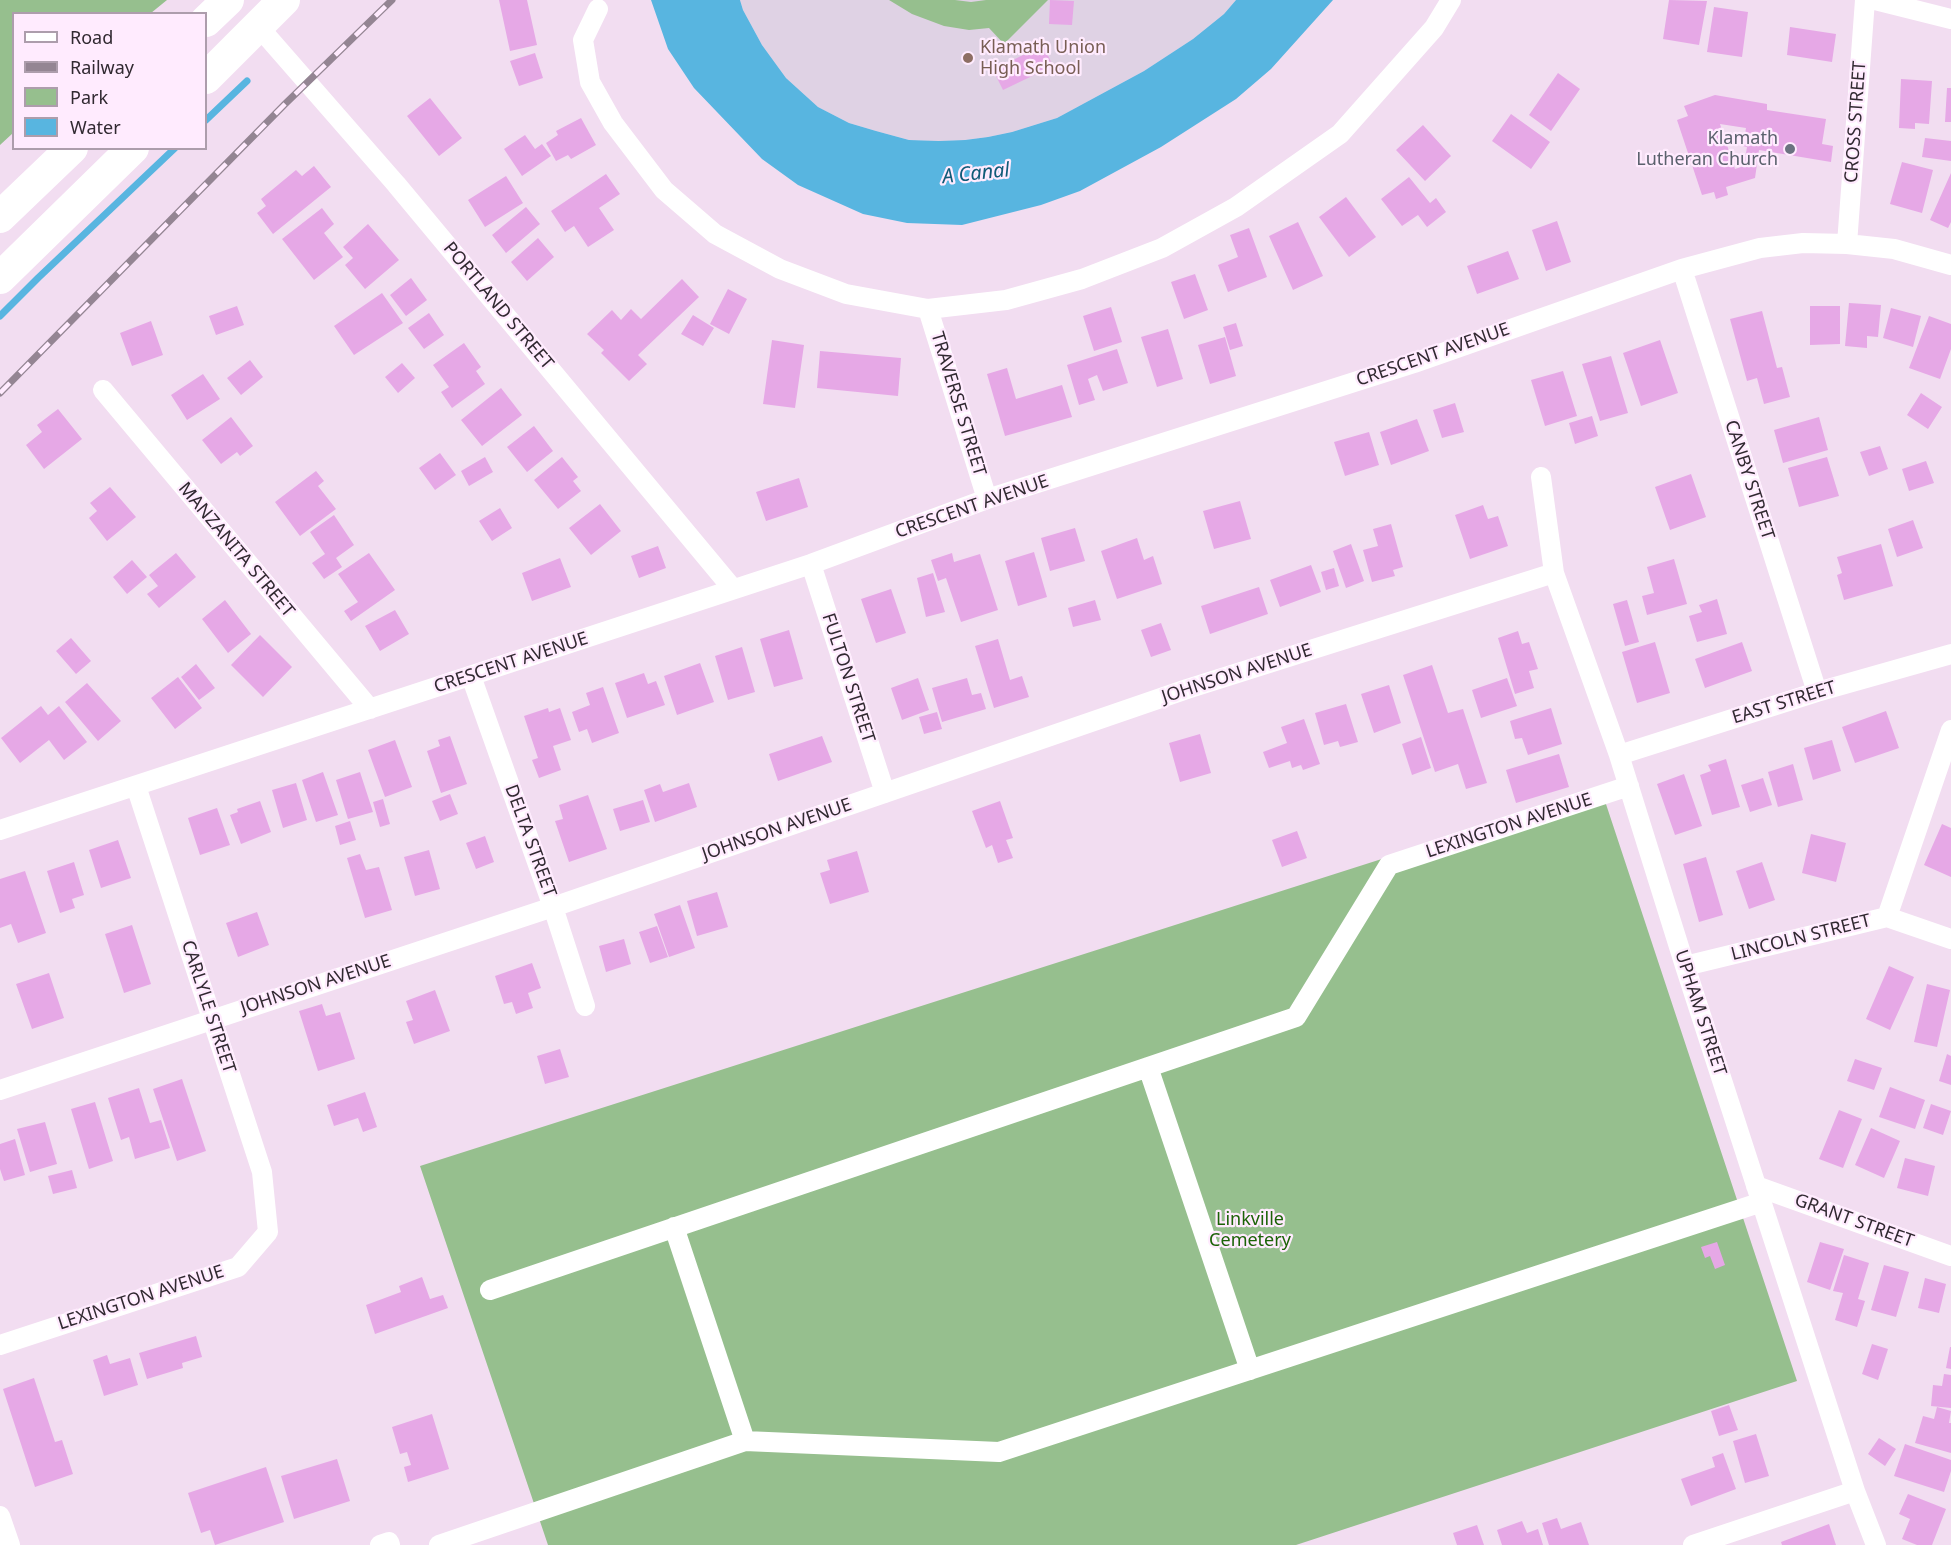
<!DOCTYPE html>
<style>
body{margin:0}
#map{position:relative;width:1951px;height:1545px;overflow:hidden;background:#f2ddf1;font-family:"Noto Sans",sans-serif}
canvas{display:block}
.legend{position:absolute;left:12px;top:12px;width:195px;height:138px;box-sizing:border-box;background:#ffebfe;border:2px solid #ad9dac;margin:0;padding:8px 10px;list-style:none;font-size:18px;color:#312931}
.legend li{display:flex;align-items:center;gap:12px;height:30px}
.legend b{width:30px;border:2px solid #ad9dac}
</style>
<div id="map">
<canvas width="1951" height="1545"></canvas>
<ul class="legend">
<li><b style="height:8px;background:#fff"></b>Road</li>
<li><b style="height:8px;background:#948593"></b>Railway</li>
<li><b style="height:16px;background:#96bf8e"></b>Park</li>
<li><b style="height:16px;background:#58b5e0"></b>Water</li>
</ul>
</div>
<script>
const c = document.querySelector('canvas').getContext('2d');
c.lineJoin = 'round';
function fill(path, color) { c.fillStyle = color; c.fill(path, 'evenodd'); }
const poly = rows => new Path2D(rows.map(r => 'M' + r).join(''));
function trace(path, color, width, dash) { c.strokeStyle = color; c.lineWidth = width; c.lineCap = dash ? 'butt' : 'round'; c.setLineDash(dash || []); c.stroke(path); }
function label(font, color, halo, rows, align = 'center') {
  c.font = font + ' "Noto Sans",sans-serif'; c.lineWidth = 4.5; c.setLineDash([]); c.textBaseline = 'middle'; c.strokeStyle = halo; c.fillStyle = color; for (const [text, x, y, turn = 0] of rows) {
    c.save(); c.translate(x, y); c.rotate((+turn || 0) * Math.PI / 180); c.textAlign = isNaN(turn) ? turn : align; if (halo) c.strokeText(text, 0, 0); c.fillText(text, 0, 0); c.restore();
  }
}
fill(poly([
 [740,0,1236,0,1224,14,1193,39,1144,71,1057,118,1012,132,988,137,965,140,939,141,909,140,876,131,849,123,818,107,786,78,762,45,743,10]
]), '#dfd2e4');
fill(poly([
 [0,0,167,0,151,13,14,14,13,133,0,145],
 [889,0,955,0,971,2,986,0,1048,0,1004,44,989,28,969,30,944,26,912,14],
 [1601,789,1797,1381,1296,1545,548,1545,420,1166]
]), '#96bf8e');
fill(poly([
 [651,0,740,0,743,10,762,45,786,78,818,107,849,123,876,131,909,140,939,141,965,140,988,137,1012,132,1057,118,1144,71,1193,39,1224,14,1236,0,1333,0,1271,69,1236,99,1161,147,1080,191,1041,205,962,225,907,223,863,214,798,185,762,159,694,88,668,49]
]), '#58b5e0');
trace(poly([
 [206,120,247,81],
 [0,316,38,278,175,148]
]), '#58b5e0', 7);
fill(poly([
 [499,0,527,0,537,45,510,51],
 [1050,0,1074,1,1072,25,1049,24],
 [1669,0,1707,1,1699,45,1663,39],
 [1714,7,1748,12,1742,57,1707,52],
 [1790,27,1836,34,1832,62,1787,55],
 [1043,45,1053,66,1003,90,993,70],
 [535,53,543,78,519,86,510,61],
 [1558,73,1580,89,1551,131,1529,115],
 [1901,79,1932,81,1929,124,1915,123,1915,129,1899,128],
 [1947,88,1951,88,1951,122,1945,122],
 [1715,95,1767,104,1767,110,1826,119,1822,144,1833,146,1831,162,1759,150,1755,178,1726,187,1728,195,1716,199,1714,192,1702,195,1677,120,1688,116,1684,106],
 [1720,124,1746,128,1743,146,1747,147,1744,166,1735,169],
 [430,98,462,138,439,156,407,116],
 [1511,114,1550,142,1531,169,1492,141],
 [581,118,596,145,571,159,568,155,556,161,546,143,558,135,556,131],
 [1423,125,1451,156,1425,181,1396,150],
 [525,135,535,149,542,144,551,156,522,176,504,149],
 [1925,138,1951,141,1951,161,1922,157],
 [1902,162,1933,170,1922,213,1890,204],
 [314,166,331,187,273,234,257,213,266,206,261,199,296,170,302,176],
 [1951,173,1951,222,1948,228,1930,220],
 [606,174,620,194,599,208,614,230,588,247,574,226,565,232,551,211],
 [506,176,523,203,485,227,468,200],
 [1409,177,1430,203,1436,198,1446,212,1427,227,1418,215,1402,226,1381,199],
 [1346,197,1376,237,1349,257,1319,217],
 [526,207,540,224,506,253,492,235],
 [322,208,334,224,324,233,343,257,314,280,282,239],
 [1557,221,1571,262,1546,271,1532,230],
 [1298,222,1323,276,1293,290,1269,236],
 [368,224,399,260,365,289,345,265,353,258,343,247],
 [1249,228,1267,277,1228,292,1218,265,1238,257,1230,235],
 [538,238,554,257,527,281,511,262],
 [1508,251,1519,279,1477,294,1467,266],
 [1195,274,1208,310,1184,319,1171,282],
 [411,278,427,300,406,316,390,295],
 [682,279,699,297,638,355,647,364,629,381,601,353,604,350,587,334,612,310,621,320,631,309,641,319],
 [728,289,747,299,729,334,710,324],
 [382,293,403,323,354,355,334,326],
 [1849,303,1881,305,1878,337,1867,336,1867,348,1845,346],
 [237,306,244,325,216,335,209,316],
 [1810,306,1840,306,1840,344,1810,345],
 [1111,307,1122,342,1094,351,1083,316],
 [1891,308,1921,316,1913,347,1883,338],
 [1762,311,1777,368,1782,367,1790,397,1764,404,1757,378,1747,381,1730,319],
 [429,313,444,335,424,349,408,328],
 [693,315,714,328,703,346,681,334],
 [1929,316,1951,324,1951,349,1940,379,1909,368],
 [151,321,163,355,132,366,120,333],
 [1236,323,1243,346,1230,350,1223,327],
 [1168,329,1183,379,1157,387,1141,337],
 [1225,337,1236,376,1210,384,1198,345],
 [772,340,804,345,795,408,763,404],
 [1660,340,1678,393,1641,406,1623,353],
 [464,343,481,367,476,371,485,384,452,408,441,392,449,387,433,365],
 [1117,349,1128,383,1103,391,1097,375,1088,379,1095,400,1079,405,1067,365],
 [820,351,901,358,898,396,817,388],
 [1611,356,1628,413,1600,421,1582,364],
 [250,360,263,377,241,395,227,378],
 [402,363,415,378,398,393,385,377],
 [1007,368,1016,399,1062,385,1072,417,1005,436,987,374],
 [1563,371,1577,416,1545,426,1531,380],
 [203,374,220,399,187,420,171,395],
 [501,388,522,415,482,446,461,420],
 [1921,393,1942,407,1928,429,1907,415],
 [1455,403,1464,432,1442,438,1433,410],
 [58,409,82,439,44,469,26,445,42,432,37,425],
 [1592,416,1598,436,1575,444,1569,423],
 [231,417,253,446,240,456,237,452,221,464,202,440],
 [1819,417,1828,450,1783,463,1774,430],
 [1417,419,1429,451,1391,465,1380,432],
 [534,426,553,451,527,472,507,447],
 [1369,432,1379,465,1345,476,1334,442],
 [1880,446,1888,469,1869,476,1860,452],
 [440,453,456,475,435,490,419,468],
 [485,457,493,472,469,486,461,471],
 [562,457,578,477,573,481,581,491,558,509,534,480],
 [1827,457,1839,496,1799,507,1788,468],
 [1926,461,1934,483,1909,491,1902,469],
 [316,471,324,481,318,486,336,509,300,536,275,502],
 [1691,474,1706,517,1670,530,1655,487],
 [799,478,808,507,766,521,756,492],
 [110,487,136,517,107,541,89,518,97,511,90,503],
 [1240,501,1251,539,1214,549,1203,511],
 [600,504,621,531,591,555,569,528],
 [1483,505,1488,519,1498,516,1508,546,1470,559,1455,515],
 [500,508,512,528,492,541,479,521],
 [334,515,354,545,336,558,342,567,324,579,312,563,325,554,310,532],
 [1913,520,1923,548,1897,557,1888,529],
 [1391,524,1403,567,1393,570,1395,576,1372,582,1363,550,1378,546,1373,529],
 [1075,528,1085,561,1050,571,1041,538],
 [1137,538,1144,560,1153,556,1162,584,1117,599,1101,551],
 [1351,544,1364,581,1346,588,1333,551],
 [1881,544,1893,586,1844,600,1837,575,1842,573,1837,557],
 [658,546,666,568,639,578,631,556],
 [1034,552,1047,597,1018,606,1005,561],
 [176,553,196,577,159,608,147,594,158,586,149,575],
 [369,553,395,590,351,621,344,611,358,602,338,574],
 [952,553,954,562,980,554,998,610,961,622,946,578,938,581,931,560],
 [560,558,571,587,532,601,522,573],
 [1674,559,1687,604,1647,615,1642,596,1654,593,1647,567],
 [132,560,147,577,127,594,113,577],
 [1311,565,1321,592,1280,607,1270,580],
 [1334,568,1339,586,1326,590,1321,572],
 [933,573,945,612,926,617,917,578],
 [1259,587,1268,614,1210,634,1201,606],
 [891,589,906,633,876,643,861,599],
 [1717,599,1727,634,1697,642,1689,616,1702,612,1699,605],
 [225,600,251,634,228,653,202,619],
 [1095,600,1101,620,1073,627,1068,608],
 [1627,600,1639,642,1625,646,1613,604],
 [395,610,409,634,380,651,365,626],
 [1161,623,1171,650,1151,657,1141,630],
 [789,630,803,679,774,687,760,639],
 [1518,631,1522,644,1529,642,1538,669,1529,671,1534,688,1515,694,1498,638],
 [260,635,292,667,263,697,231,665],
 [71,638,91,661,76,674,56,651],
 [998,639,1010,680,1022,676,1029,697,994,708,975,646],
 [1655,642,1670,693,1637,703,1622,652],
 [1742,642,1752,671,1705,688,1695,659],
 [742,647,755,692,728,700,715,656],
 [700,663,714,702,677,715,664,676],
 [196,664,215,688,199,700,181,677],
 [1432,665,1448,713,1463,709,1487,783,1466,789,1458,764,1435,772,1403,675],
 [644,673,648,684,656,681,665,705,627,718,615,683],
 [178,677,202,708,175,729,151,698],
 [918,678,929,710,902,720,891,688],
 [967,678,972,695,981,693,986,709,942,722,932,688],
 [1507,678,1517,706,1481,718,1472,690],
 [87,683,121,721,98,741,65,702],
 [1389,685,1401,723,1374,733,1361,694],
 [603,687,619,733,592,743,587,729,579,732,572,712,590,705,586,693],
 [1346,704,1358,742,1340,747,1338,741,1324,745,1315,713],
 [41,706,48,715,59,706,87,742,64,760,49,740,20,763,1,738],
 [548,708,549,712,560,708,571,740,553,746,561,770,539,778,532,760,538,758,524,716],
 [1551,708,1562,744,1528,755,1522,738,1515,739,1510,721],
 [1886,711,1899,748,1855,763,1842,727],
 [937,712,942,729,924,734,919,717],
 [1304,719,1320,764,1303,770,1301,765,1292,768,1290,761,1269,768,1263,752,1287,743,1281,727],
 [1200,734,1211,773,1180,782,1169,743],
 [450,736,467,784,441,793,427,751,440,746,438,740],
 [822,736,832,762,778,781,769,754],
 [1421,737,1431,768,1412,775,1402,744],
 [395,740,412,787,385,797,368,750],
 [1832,740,1841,771,1813,780,1804,748],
 [1559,754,1569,787,1516,803,1506,770],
 [1726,759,1740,807,1712,815,1700,775,1711,771,1708,765],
 [1793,764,1803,800,1778,807,1768,772],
 [323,772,338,815,316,822,302,780],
 [360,772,373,812,348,819,336,780],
 [1684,774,1702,826,1675,835,1657,784],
 [1763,778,1772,805,1750,812,1741,785],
 [296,783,307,820,283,828,272,790],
 [689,783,697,807,655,822,644,790,660,784,663,792],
 [450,794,458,814,440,821,432,801],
 [588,795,607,849,569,862,555,821,563,819,559,805],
 [383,799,390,824,380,827,373,802],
 [643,800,650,822,620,831,613,809],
 [260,801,271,832,241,844,230,815,238,812,237,809],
 [1000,801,1013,838,1006,840,1013,858,998,863,992,845,986,848,972,811],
 [217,808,230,845,200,855,188,818],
 [350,821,356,840,340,845,335,826],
 [1942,824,1951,828,1951,877,1924,865],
 [1297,831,1307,858,1282,867,1272,840],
 [1811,834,1846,843,1836,882,1802,873],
 [485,836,494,862,476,869,466,843],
 [118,840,131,878,101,888,89,850],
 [429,850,440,889,415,896,404,857],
 [857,851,869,892,830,904,820,873,830,870,827,860],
 [360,854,366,870,379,867,392,910,365,918,347,858],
 [1706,857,1723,915,1699,922,1683,864],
 [74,862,84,895,72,899,75,908,60,913,47,871],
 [1762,862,1775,900,1749,909,1736,871],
 [25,871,46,933,18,943,11,924,0,928,0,879],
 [717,892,728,927,697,936,687,901],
 [680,905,695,948,669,957,654,914],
 [257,912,269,945,238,957,226,923],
 [132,925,151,984,124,993,105,934],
 [657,926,668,957,650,963,639,932],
 [624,939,631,964,606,972,599,946],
 [532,963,541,988,528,993,533,1008,516,1014,512,1002,504,1004,495,976],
 [1889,966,1914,977,1890,1030,1866,1019],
 [49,973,64,1018,32,1029,16,984],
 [1927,984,1950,990,1937,1047,1914,1042],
 [435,990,450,1031,414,1044,406,1022,413,1020,406,1001],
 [322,1004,326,1016,340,1012,355,1059,318,1071,299,1011],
 [560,1049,569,1077,545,1084,537,1056],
 [1947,1054,1951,1056,1951,1085,1939,1081],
 [1855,1059,1882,1068,1874,1090,1847,1081],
 [182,1079,206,1151,177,1161,153,1089],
 [1890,1087,1925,1100,1915,1129,1879,1117],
 [139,1088,150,1123,161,1120,170,1148,135,1159,129,1137,121,1140,108,1098],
 [365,1092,377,1127,363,1132,358,1118,334,1126,327,1105],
 [95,1102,113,1161,89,1169,71,1109],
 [1931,1104,1951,1111,1943,1135,1923,1128],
 [1839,1110,1862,1119,1843,1168,1819,1159],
 [45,1122,57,1164,30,1172,17,1129],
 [1871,1128,1900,1141,1884,1178,1855,1165],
 [15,1139,25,1175,4,1181,0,1169,0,1144],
 [1905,1158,1935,1166,1928,1196,1897,1188],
 [72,1170,77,1188,53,1194,48,1176],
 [1717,1242,1725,1265,1715,1269,1710,1256,1705,1258,1701,1247],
 [1820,1242,1844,1249,1830,1290,1807,1282],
 [1844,1255,1869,1263,1858,1299,1865,1301,1857,1327,1835,1320,1843,1293,1833,1291],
 [1884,1265,1909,1272,1896,1317,1871,1310],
 [422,1277,430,1299,443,1295,448,1308,375,1334,366,1305,401,1292,399,1286],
 [1925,1278,1946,1284,1939,1313,1918,1308],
 [196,1336,202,1357,182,1363,183,1368,147,1379,139,1353],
 [1872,1344,1888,1349,1878,1380,1862,1374],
 [1950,1347,1951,1347,1951,1369,1946,1368],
 [107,1355,110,1364,130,1358,138,1385,104,1396,93,1360],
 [1944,1374,1951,1375,1951,1408,1931,1406,1933,1385,1942,1386],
 [34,1378,55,1442,62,1440,73,1474,35,1487,3,1389],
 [1729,1405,1738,1430,1719,1436,1711,1411],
 [1937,1407,1951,1411,1949,1423,1951,1423,1951,1453,1915,1443,1923,1416,1934,1419],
 [432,1414,449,1469,408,1482,404,1467,411,1465,407,1452,400,1454,392,1427],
 [1756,1434,1769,1476,1745,1483,1733,1441],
 [1879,1438,1896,1449,1885,1466,1868,1454],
 [1905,1444,1951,1460,1951,1471,1944,1492,1894,1476],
 [1723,1453,1736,1489,1691,1506,1681,1479,1715,1467,1712,1457],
 [337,1459,350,1501,294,1519,281,1476],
 [266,1467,284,1522,215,1545,210,1530,201,1533,188,1493],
 [1908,1494,1946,1509,1932,1545,1917,1545,1902,1539,1910,1519,1899,1514],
 [1557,1518,1561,1529,1581,1522,1589,1545,1549,1545,1542,1523],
 [1522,1521,1527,1533,1538,1529,1543,1545,1502,1545,1497,1530],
 [1829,1524,1836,1545,1782,1545,1781,1542],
 [1477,1525,1484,1545,1457,1545,1453,1533]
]), '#e6a8e6');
trace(poly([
 [1875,0,1951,19],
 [598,9,583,40,590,82,613,123,664,190,715,234,780,269,846,294,928,309,1006,300,1082,279,1162,248,1236,207,1340,134,1434,28,1451,0],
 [258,26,396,184,733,589],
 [1847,244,1865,0],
 [1682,269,1817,692],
 [928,309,987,499],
 [103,390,370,709],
 [1541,477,1554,573,1619,755,1685,966,1855,1491,1876,1545],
 [811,564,885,793],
 [471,676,553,907,585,1006],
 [1619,755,1817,692,1951,654],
 [0,830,811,564,987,499,1414,363,1682,269,1760,248,1803,243,1847,244,1894,249,1951,265],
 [1887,917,1951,730],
 [1685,966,1887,917,1951,939],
 [1148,1067,1250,1370],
 [0,1090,553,907,1187,689,1554,573],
 [1756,1186,1951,1256],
 [674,1227,745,1441],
 [490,1290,1296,1017,1389,865,1629,786],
 [0,1345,238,1267,268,1232,262,1172,136,786],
 [0,1516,10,1545],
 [380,1545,389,1542,390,1545],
 [439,1545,745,1441,999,1452,1762,1202],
 [1693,1545,1855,1491]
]), '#fff', 20);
trace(poly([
 [206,21,228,0],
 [206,78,284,0],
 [0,217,72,148],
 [0,278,133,148]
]), '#fff', 32);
const rail = poly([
 [0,393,285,104,392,0]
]);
trace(rail, '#948593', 7);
trace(rail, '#ffebfe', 4.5, [14]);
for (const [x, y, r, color] of [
 [968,58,6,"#8d6e63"],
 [1790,149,6,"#6b7280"]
]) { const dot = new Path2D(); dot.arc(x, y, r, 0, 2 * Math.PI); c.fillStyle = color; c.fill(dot); trace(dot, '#ffebfe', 2); }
label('18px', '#785e54', '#ffebfe', [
 ["Klamath Union",980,48],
 ["High School",980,69]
], 'left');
label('18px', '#312931', '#ffebfe', [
 ["CROSS STREET",1856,122,-86],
 ["PORTLAND STREET",498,306,50],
 ["CRESCENT AVENUE",1433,355,-19],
 ["TRAVERSE STREET",958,404,73],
 ["CANBY STREET",1749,480,72],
 ["CRESCENT AVENUE",972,507,-19],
 ["MANZANITA STREET",236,550,50],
 ["CRESCENT AVENUE",511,663,-18],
 ["JOHNSON AVENUE",1237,674,-18],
 ["FULTON STREET",848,678,72],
 ["EAST STREET",1784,703,-17],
 ["LEXINGTON AVENUE",1509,826,-18],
 ["JOHNSON AVENUE",777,830,-19],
 ["DELTA STREET",530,841,70],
 ["LINCOLN STREET",1801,938,-14],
 ["JOHNSON AVENUE",316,985,-18],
 ["CARLYLE STREET",208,1007,72],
 ["UPHAM STREET",1700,1013,72],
 ["GRANT STREET",1854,1221,20],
 ["LEXINGTON AVENUE",141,1298,-18]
]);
label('18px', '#5b616d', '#ffebfe', [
 ["Klamath",1778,139],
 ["Lutheran Church",1778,160]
], 'right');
label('18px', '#1b6307', '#ffebfe', [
 ["Linkville",1250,1220],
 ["Cemetery",1250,1241]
]);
label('italic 20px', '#105b78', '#ffebfe', [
 ["A Canal",976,174,-6]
]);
</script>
